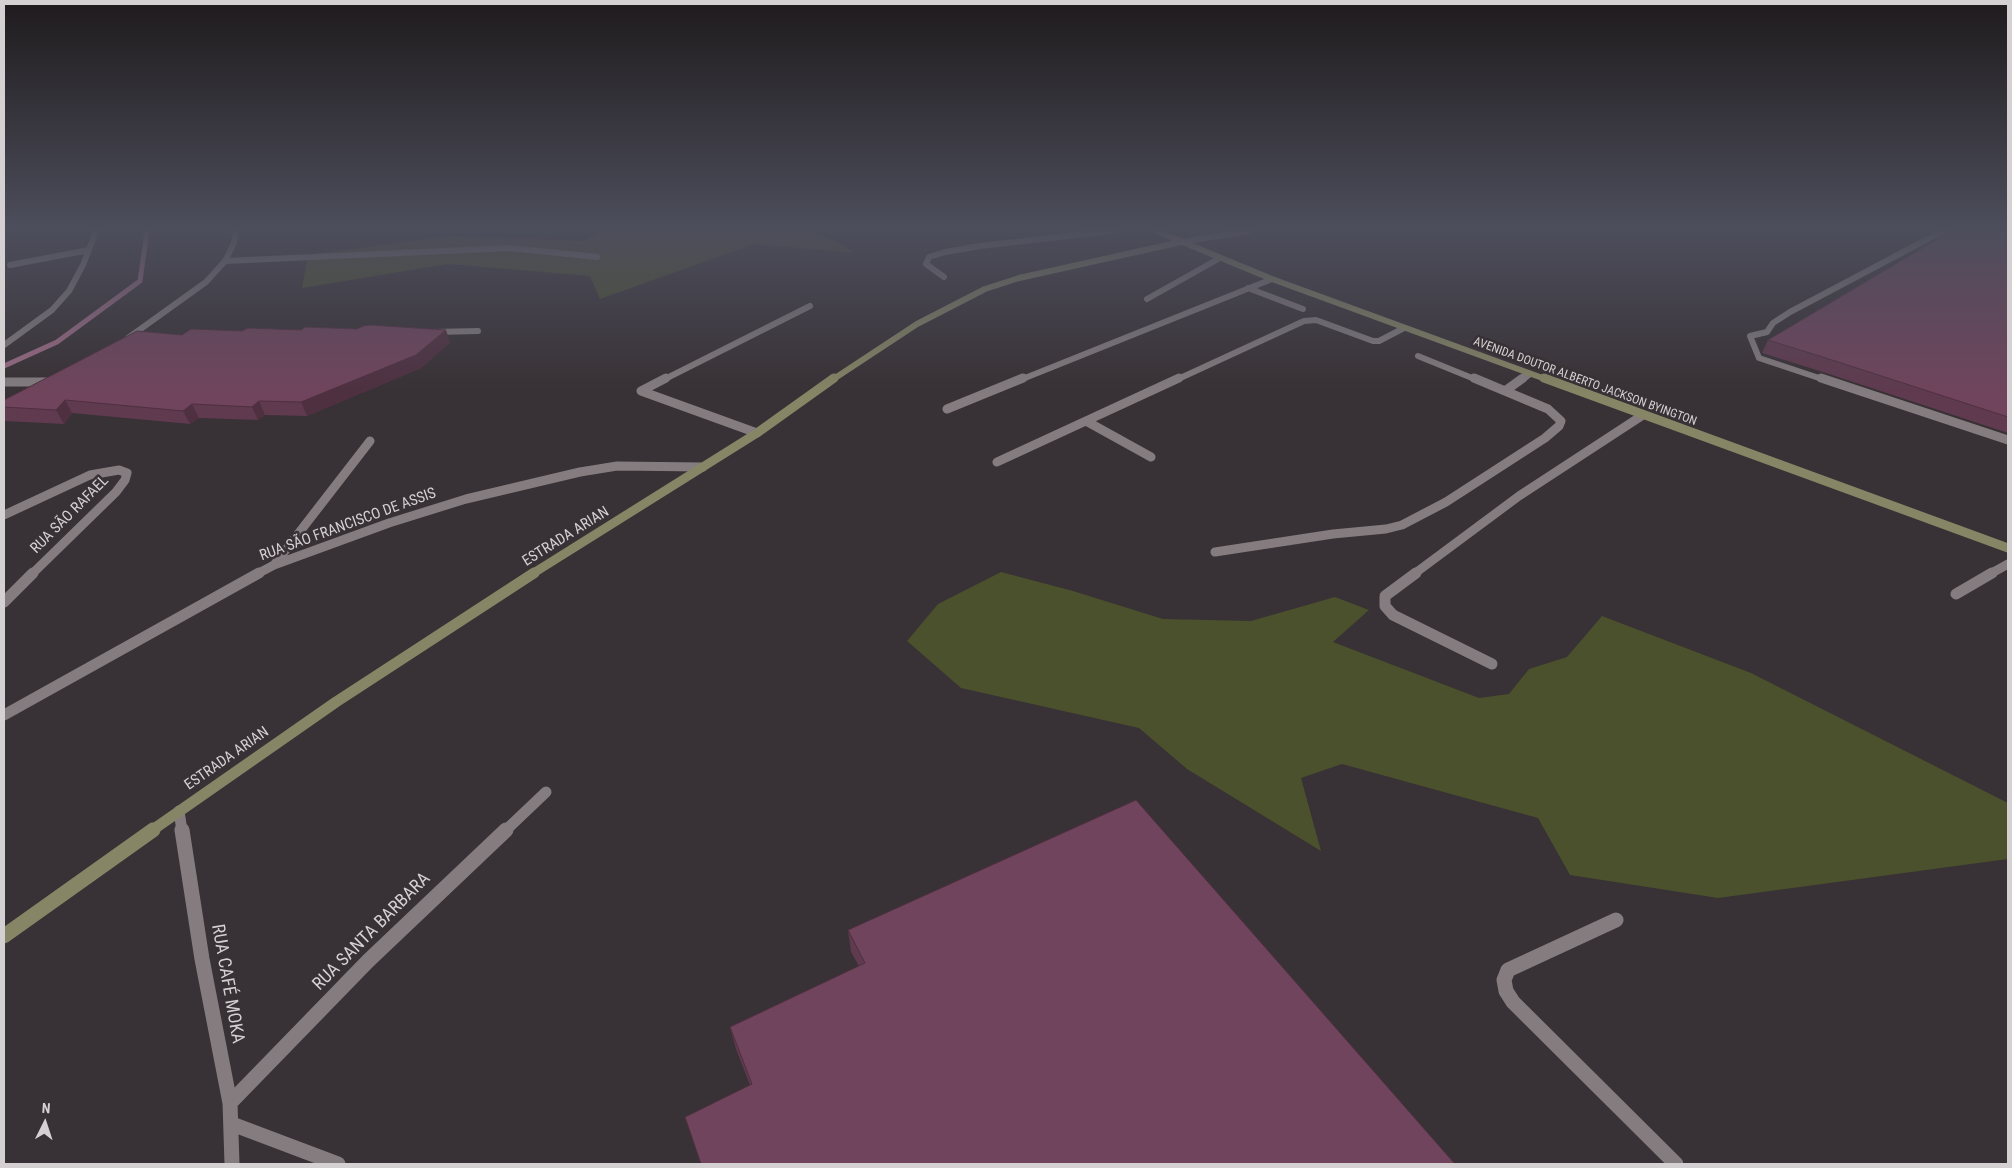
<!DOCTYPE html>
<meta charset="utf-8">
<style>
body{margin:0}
#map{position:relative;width:2012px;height:1168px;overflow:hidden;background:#383135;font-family:"Roboto Condensed",sans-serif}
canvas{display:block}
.frame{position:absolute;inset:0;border:5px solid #d5d0d2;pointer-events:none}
.north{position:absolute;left:20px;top:1098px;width:50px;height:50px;-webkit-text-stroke:4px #383135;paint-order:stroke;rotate:4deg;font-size:14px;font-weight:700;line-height:20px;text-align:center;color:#d5d0d2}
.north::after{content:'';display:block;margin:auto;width:18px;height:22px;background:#d5d0d2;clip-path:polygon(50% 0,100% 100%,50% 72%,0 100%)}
</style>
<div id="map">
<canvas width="2012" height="1168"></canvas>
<div class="frame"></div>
<div class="north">N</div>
</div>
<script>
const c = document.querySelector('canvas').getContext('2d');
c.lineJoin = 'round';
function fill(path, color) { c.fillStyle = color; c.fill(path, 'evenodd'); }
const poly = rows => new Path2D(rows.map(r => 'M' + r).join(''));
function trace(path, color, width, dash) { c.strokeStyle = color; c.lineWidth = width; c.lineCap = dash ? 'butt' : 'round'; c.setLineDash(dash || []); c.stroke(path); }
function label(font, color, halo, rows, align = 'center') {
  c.font = font + ' "Roboto Condensed",sans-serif'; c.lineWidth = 5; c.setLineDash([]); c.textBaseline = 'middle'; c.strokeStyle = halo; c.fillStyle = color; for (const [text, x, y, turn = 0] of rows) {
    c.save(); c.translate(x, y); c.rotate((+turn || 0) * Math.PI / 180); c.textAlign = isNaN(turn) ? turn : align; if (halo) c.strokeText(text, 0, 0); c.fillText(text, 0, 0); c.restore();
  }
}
fill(poly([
 [600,231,815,231,856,253,754,244,600,299,590,276,448,264,302,288,308,255,450,236,585,241],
 [1001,572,1073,591,1163,619,1251,621,1335,597,1369,610,1333,642,1479,698,1509,694,1529,669,1567,657,1602,616,1751,673,2008,803,2008,859,1718,898,1570,875,1538,818,1342,764,1301,778,1321,851,1187,769,1139,728,961,688,907,641,938,604]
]), '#4b512c');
trace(poly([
 [4,366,57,342,140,281,147,231]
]), '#9b6b84', 5);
trace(poly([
 [1181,242,1249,231],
 [225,261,510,248,597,257],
 [10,265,89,250],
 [944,277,926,264,929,257,945,252,980,246,1111,231],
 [1248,288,1303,309],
 [1147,299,1220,258],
 [434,332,478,331],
 [1418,356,1477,380],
 [663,380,810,306],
 [1020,380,1272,279],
 [1176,380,1304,321,1316,320,1373,341,1379,341,1404,328],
 [1522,380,1530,374],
 [1825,380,1759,358,1750,336,1767,332,1773,323,1790,312,1943,231]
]), '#847c7f', 6);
trace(poly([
 [666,378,641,391,757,433],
 [1474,378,1505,391],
 [1821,378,2008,440],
 [947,409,1023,378],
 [1086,421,1151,457],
 [997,462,1179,378],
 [1215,552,1333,534,1386,529,1402,525,1446,502,1545,438,1559,426,1561,421,1548,409,1505,391,1523,378],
 [1414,574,1519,496,1643,415],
 [1990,574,2008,564]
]), '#847c7f', 9);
trace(poly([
 [1416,573,1385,596,1385,606,1393,615,1492,664],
 [1956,594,1992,573]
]), '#847c7f', 11);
trace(poly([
 [1616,920,1508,970,1504,980,1506,991,1513,1002,1676,1164]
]), '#847c7f', 15);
trace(poly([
 [128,338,206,282,225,261,234,243,236,231],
 [4,345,52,310,69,291,83,265,96,231]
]), '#847c7f', 6);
trace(poly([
 [4,382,50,382],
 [4,515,90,475,119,470,127,473,125,480,116,492,32,574],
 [274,565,370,441],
 [257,574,274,565,389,523,466,499,580,472,617,466,703,467]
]), '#847c7f', 9);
trace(poly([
 [4,602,33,573],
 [4,715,259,573],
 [179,811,182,831],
 [505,831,546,792]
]), '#847c7f', 11);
trace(poly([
 [182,830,202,959,230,1103,232,1164],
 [230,1103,368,961,506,830],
 [232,1124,338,1164]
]), '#847c7f', 15);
trace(poly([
 [1156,231,1272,279,1548,380],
 [832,380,917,324,985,289,1019,278,1181,242]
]), '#868565', 6);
trace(poly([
 [1544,378,2008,548],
 [532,574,757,433,834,378]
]), '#868565', 9);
trace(poly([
 [151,831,336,702,534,573]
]), '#868565', 11);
trace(poly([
 [4,936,153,830]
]), '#868565', 15);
fill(poly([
 [2008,231,2008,433,1823,372,1762,353,1768,340],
 [301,330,450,342,421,368,307,416,265,415,258,420,199,418,190,424,72,413,64,424,4,421,4,400,182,335,242,331],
 [1136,800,750,1085,736,1049,730,1027,859,966,851,952,848,930]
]), '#603a4f');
fill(poly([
 [446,330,450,342,421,368,307,416,301,402],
 [65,400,72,413,64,424,56,410],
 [259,401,265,415,258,420,252,407],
 [192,404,199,418,190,424,183,411]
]), '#4e3040');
const building = poly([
 [1951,231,2008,231,2008,417,1829,359,1768,340,1951,231],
 [370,325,446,330,416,355,301,402,259,401,252,407,192,404,183,411,65,400,56,410,4,407,4,400,137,331,182,335,191,329,242,331,248,328,301,330,305,327,357,329,363,326,370,325],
 [1136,800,1455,1164,701,1164,685,1117,752,1084,730,1027,865,963,848,930,1136,800]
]);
fill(building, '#70445c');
trace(building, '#4e3040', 1);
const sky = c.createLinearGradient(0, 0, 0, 395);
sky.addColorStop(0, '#1f1b1d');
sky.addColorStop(0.58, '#4d4e5c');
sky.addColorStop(1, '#4d4e5c00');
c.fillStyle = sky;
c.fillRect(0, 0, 2012, 395);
label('12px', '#d5d0d2', '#383135', [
 ["AVENIDA DOUTOR ALBERTO JACKSON BYINGTON",1585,382,20]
]);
label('15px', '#d5d0d2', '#383135', [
 ["RUA SÃO RAFAEL",70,515,-45],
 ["RUA SÃO FRANCISCO DE ASSIS",348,525,-20],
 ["ESTRADA ARIAN",566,537,-32],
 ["ESTRADA ARIAN",227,759,-35]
]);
label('18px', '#d5d0d2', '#383135', [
 ["RUA SANTA BARBARA",372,932,-45],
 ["RUA CAFÉ MOKA",227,984,80]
]);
</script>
